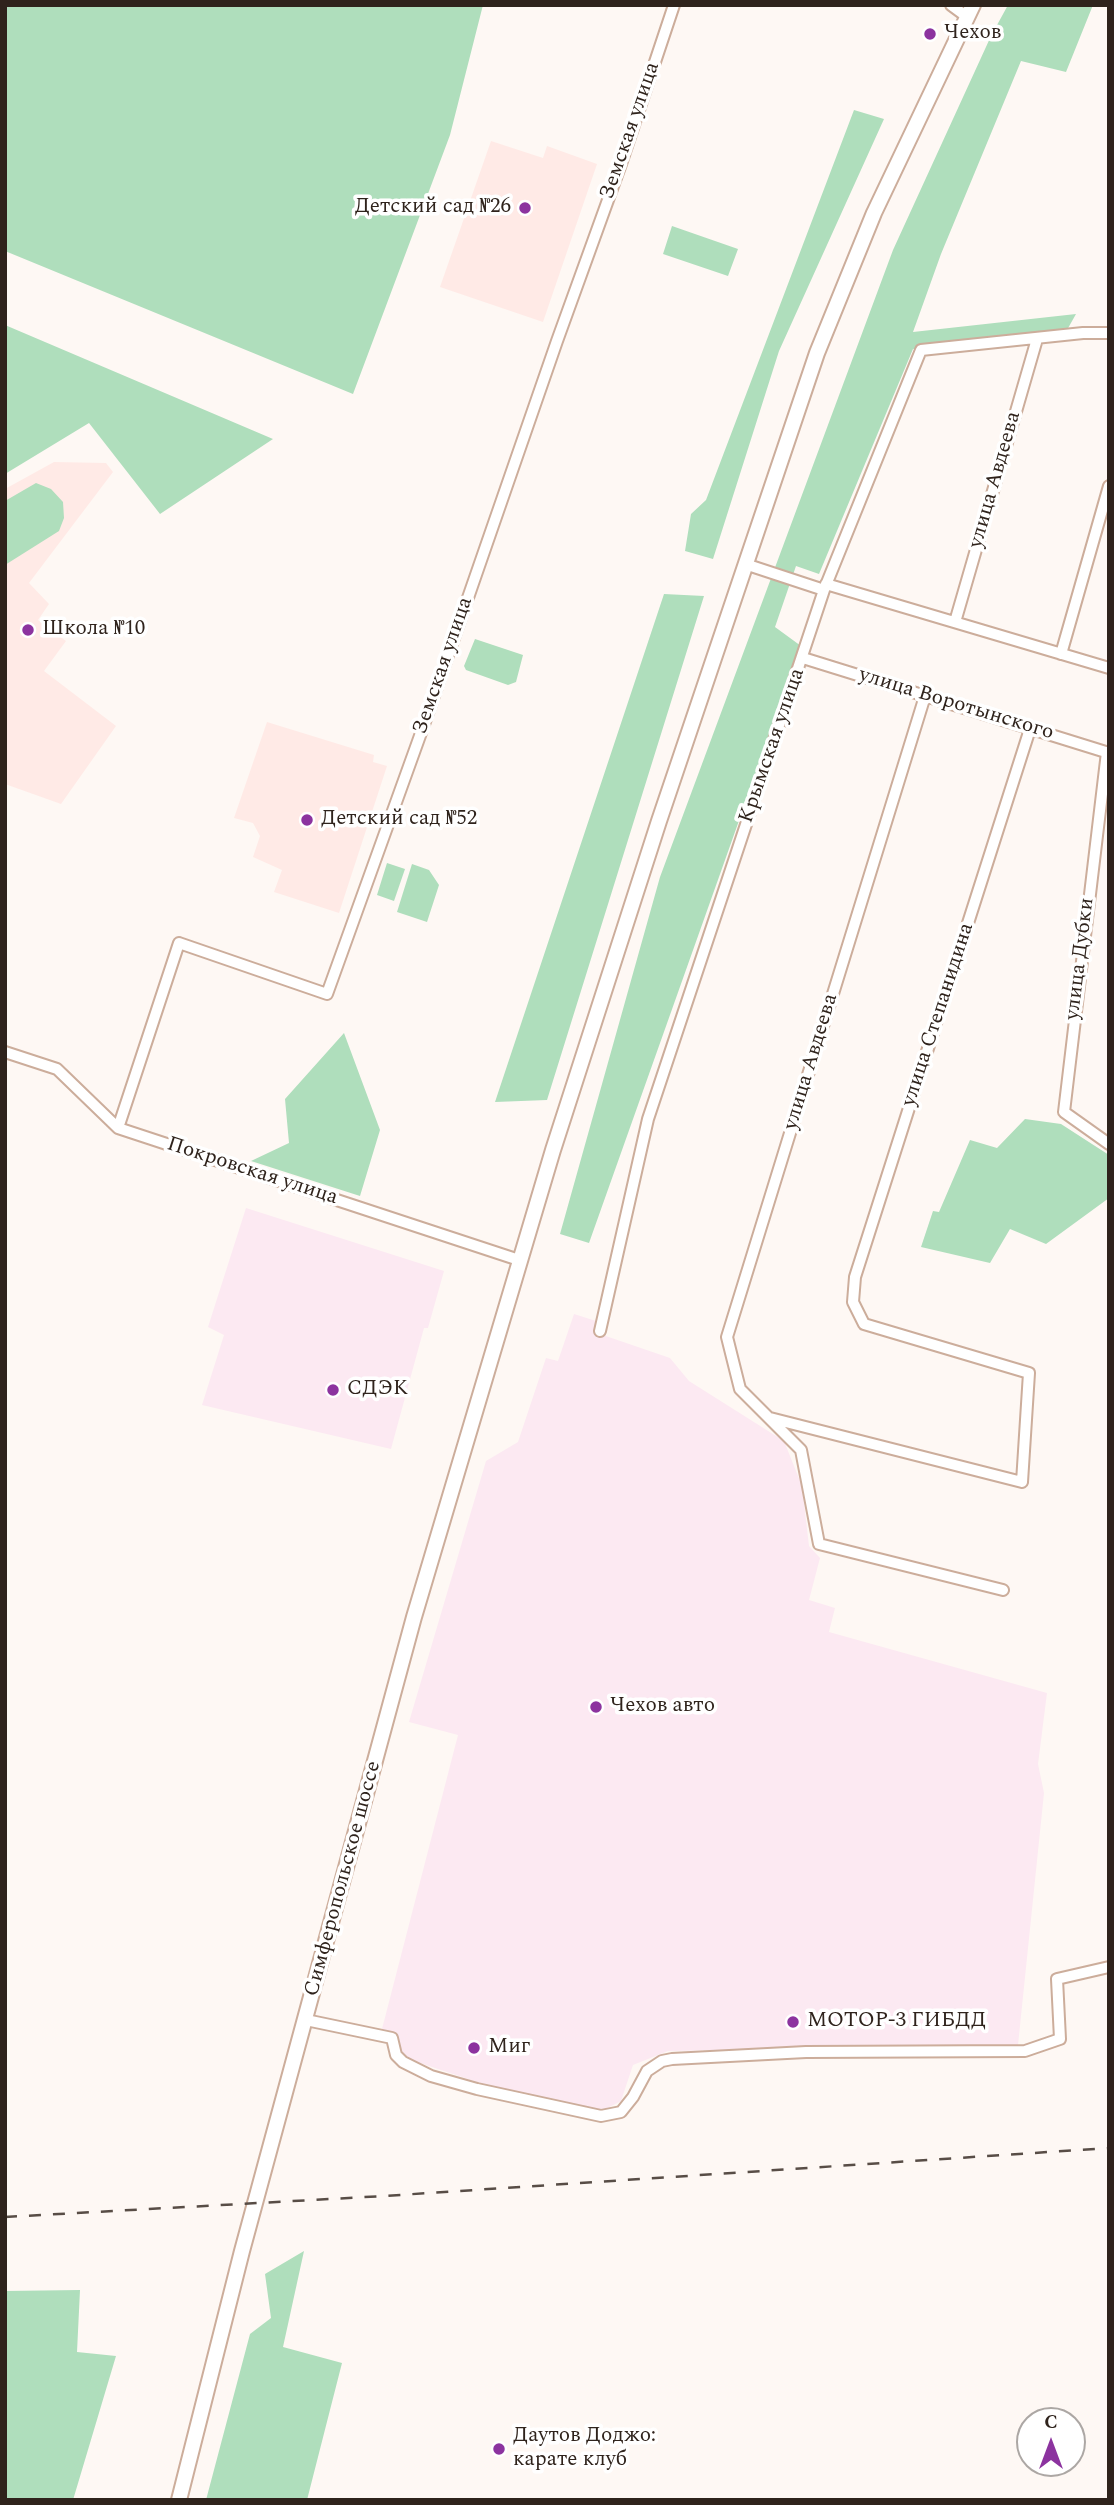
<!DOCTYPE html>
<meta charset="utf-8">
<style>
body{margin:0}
#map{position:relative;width:1114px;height:2505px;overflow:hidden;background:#fef8f4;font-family:Spectral,serif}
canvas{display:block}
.frame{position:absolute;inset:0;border:7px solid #2f231c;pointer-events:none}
.north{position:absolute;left:1016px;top:2407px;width:70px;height:70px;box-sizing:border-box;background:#fff;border:2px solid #aca7a4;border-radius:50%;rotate:0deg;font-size:19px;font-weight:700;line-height:28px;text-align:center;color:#2f231c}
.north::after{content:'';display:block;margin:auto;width:24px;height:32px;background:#8c339f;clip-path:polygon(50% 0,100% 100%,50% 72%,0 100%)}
</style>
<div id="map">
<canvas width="1114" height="2505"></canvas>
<div class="frame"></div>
<div class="north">С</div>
</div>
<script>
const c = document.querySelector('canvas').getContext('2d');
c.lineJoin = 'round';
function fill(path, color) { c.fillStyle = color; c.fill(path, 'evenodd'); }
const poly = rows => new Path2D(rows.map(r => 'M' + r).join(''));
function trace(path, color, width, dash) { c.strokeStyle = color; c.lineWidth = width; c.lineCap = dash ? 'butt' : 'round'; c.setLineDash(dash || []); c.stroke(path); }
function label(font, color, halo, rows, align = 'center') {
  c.font = font + ' Spectral,serif'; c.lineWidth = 7; c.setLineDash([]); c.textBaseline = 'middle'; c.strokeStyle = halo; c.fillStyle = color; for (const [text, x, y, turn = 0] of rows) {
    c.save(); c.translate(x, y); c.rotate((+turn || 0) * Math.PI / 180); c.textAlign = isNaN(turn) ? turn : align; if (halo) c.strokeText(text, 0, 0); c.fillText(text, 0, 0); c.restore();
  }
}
fill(poly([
 [246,1208,444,1271,428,1328,424,1328,391,1449,202,1405,224,1335,208,1327],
 [574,1314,596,1321,597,1333,670,1358,689,1381,784,1441,802,1486,809,1546,820,1558,809,1600,835,1608,829,1632,1047,1693,1038,1764,1044,1793,1018,2045,668,2051,633,2065,621,2101,594,2115,474,2081,399,2056,382,2029,458,1735,409,1722,486,1461,518,1442,546,1358,558,1361]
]), '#fce9f2');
fill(poly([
 [491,141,543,158,547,146,597,164,543,322,440,287],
 [54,462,106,463,113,472,29,583,49,604,38,620,66,641,44,671,116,726,61,804,5,784,5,489],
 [267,722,374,755,373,762,387,766,339,913,274,892,282,870,253,857,260,836,253,823,234,818]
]), '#ffeae6');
fill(poly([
 [5,5,483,5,450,135,353,394,5,251],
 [1008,5,1093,5,1066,72,1021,61,941,254,913,332,1076,314,1067,330,913,349,819,574,796,566,775,627,801,646,589,1243,560,1234,660,877,893,250,991,36],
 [854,110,884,119,779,351,713,559,685,551,691,514,706,500],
 [672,226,738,249,728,276,663,254],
 [5,325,273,439,160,514,89,423,5,474],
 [36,483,51,489,63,502,64,518,59,531,5,565,5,501],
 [664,594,704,596,547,1100,495,1102],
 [475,639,523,655,516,682,508,685,466,670,464,666],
 [387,863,405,869,394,901,377,895],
 [412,864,429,870,439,885,427,922,397,912],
 [344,1033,380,1130,360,1196,251,1161,289,1143,285,1099],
 [1025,1119,1061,1124,1109,1155,1109,1198,1046,1244,1010,1229,990,1263,921,1247,933,1211,939,1212,970,1140,997,1148],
 [304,2251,283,2347,342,2363,307,2500,206,2500,250,2334,271,2318,265,2274],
 [80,2290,77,2352,116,2356,73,2500,5,2500,5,2291]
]), '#afdebc');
const minor = poly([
 [951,5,966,16],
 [745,564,824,590],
 [826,584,1109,668],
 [955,622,1037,339],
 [1061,654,1109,486],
 [803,658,1109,753],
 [925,696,727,1337,740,1389,801,1450,819,1544,1003,1590],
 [1107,752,1064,1112,1109,1144],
 [5,1052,57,1069,118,1128,519,1260],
 [118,1128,179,943,327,994,426,719,557,341,621,164,674,5],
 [600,1331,648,1119,824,590,921,350,1083,333,1109,333],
 [770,1418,1022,1482,1029,1373,864,1324,853,1302,855,1277,1030,729],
 [306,2020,392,2038,396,2055,403,2062,431,2076,477,2089,601,2116,621,2112,633,2097,647,2071,662,2061,672,2059,806,2052,1025,2051,1060,2039,1057,1979,1109,1967]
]);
const major = poly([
 [179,2500,242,2251,414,1617,553,1150,659,821,817,353,874,213,973,5]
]);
trace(minor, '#ccad9b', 14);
trace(major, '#ccad9b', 18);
trace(minor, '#fff', 10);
trace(major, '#fff', 14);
trace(poly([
 [5,2217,384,2196,1109,2148]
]), '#584d46', 2.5, [12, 12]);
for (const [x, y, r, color] of [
 [930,34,7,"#8c339f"],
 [525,208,7,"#8c339f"],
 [28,630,7,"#8c339f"],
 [307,820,7,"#8c339f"],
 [333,1390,7,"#8c339f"],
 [596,1707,7,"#8c339f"],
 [793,2022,7,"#8c339f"],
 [474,2048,7,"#8c339f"],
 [499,2449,7,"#8c339f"]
]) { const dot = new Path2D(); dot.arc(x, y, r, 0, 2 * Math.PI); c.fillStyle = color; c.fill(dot); trace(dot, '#fff', 2.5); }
label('21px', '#2f231c', '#fff', [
 ["Чехов",944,34],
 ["Детский сад №26",511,208,"right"],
 ["Школа №10",42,630],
 ["Детский сад №52",321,820],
 ["СДЭК",347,1390],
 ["Чехов авто",610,1707],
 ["МОТОР-3 ГИБДД",807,2022],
 ["Миг",488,2048],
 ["Даутов Доджо:",513,2437],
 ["карате клуб",513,2461]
], 'left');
label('21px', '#2f231c', '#fff', [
 ["Земская улица",631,131,-71],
 ["улица Авдеева",996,480,-74],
 ["Земская улица",444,666,-71],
 ["улица Воротынского",956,705,17],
 ["Крымская улица",773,746,-71],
 ["улица Дубки",1081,959,-83],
 ["улица Степанидина",939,1015,-72],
 ["улица Авдеева",812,1062,-73],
 ["Покровская улица",252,1172,18],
 ["Симферопольское шоссе",344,1879,-75]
]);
</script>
